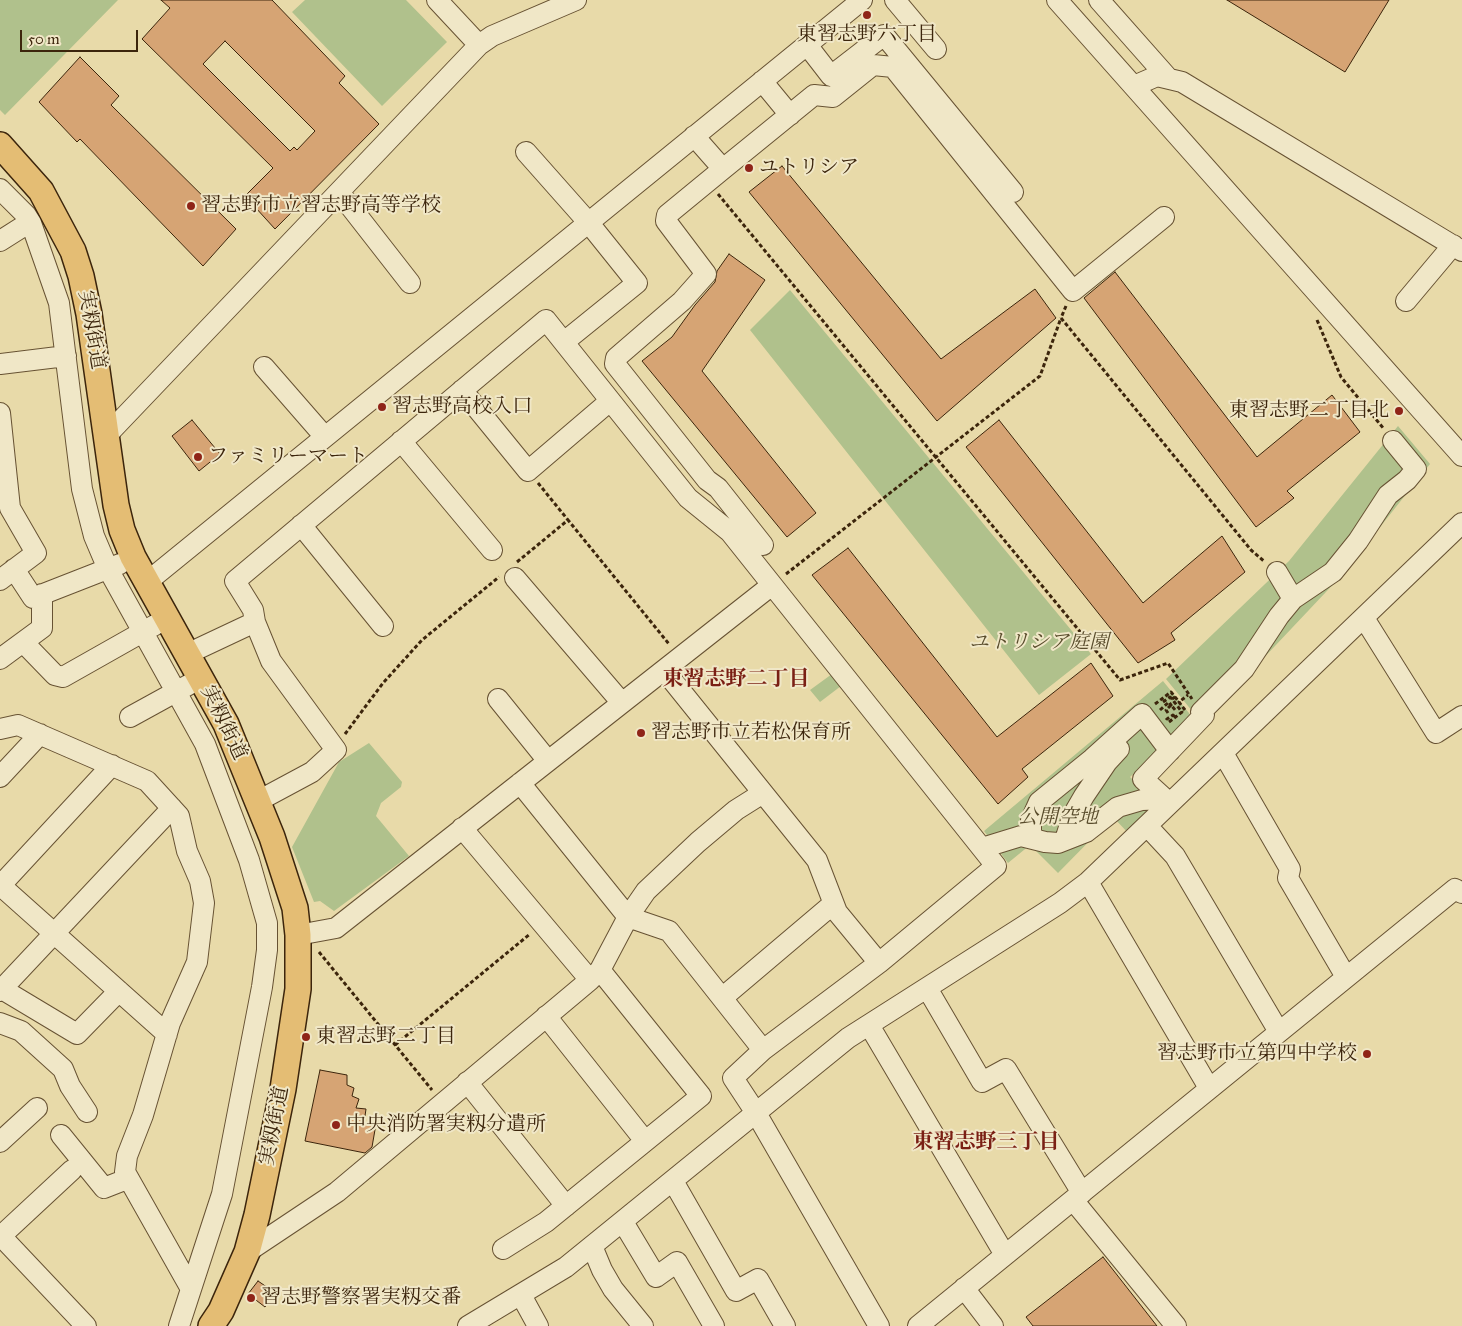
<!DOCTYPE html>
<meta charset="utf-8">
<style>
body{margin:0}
#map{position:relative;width:1462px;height:1326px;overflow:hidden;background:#e8daa9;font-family:"IM FELL Great Primer",serif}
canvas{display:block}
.scale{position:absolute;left:20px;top:30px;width:118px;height:22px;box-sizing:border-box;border:2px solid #3c250c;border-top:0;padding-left:6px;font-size:15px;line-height:18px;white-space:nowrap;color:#3c250c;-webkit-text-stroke:4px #f0e7c7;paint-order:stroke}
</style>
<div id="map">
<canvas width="1462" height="1326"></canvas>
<div class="scale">50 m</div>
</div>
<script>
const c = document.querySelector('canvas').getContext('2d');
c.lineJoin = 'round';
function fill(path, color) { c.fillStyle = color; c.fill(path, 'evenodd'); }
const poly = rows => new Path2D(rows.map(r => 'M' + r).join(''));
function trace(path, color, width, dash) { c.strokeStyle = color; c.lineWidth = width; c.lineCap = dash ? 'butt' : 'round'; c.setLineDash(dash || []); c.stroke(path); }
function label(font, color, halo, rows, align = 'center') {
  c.font = font + ' "IM FELL Great Primer","Noto Serif JP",serif'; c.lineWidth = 4; c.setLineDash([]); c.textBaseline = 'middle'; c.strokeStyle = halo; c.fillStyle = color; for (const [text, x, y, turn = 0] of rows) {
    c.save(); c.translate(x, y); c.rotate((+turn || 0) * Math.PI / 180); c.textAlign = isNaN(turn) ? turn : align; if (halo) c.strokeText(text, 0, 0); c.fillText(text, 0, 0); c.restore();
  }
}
fill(poly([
 [0,0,118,0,5,115,0,110],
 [305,0,406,0,447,42,382,106,292,12],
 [790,290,1091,654,1039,695,750,330],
 [1398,426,1430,464,1342,575,1224,700,1214,714,1151,777,1134,777,1197,717,1166,679,1289,561],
 [832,674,841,686,820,702,810,690],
 [1163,681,1193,718,1130,777,1160,806,1130,835,1113,817,1058,873,1030,845,1008,863,984,831],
 [369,743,402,782,401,787,381,803,376,816,409,856,334,911,320,901,314,902,292,847,339,762]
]), '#b0c18c');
const building = poly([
 [161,0,272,0,345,76,339,83,379,124,275,229,245,196,273,168,142,39,170,8,161,0],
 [225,41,315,131,297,150,294,147,290,151,203,64,225,41],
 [1227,0,1389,0,1345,72,1227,0],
 [80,57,119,96,111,105,236,229,203,266,80,139,77,142,39,102,80,57],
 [782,166,941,359,1035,289,1056,318,937,421,749,192,782,166],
 [729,254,765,280,702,371,816,513,787,537,642,361,672,337,695,305,715,282,717,271,729,254],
 [1115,272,1257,457,1332,395,1360,432,1287,491,1294,498,1256,527,1084,298,1115,272],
 [192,420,220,454,199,471,172,436,192,420],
 [999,420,1143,603,1222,536,1245,572,1171,633,1175,640,1138,663,966,447,999,420],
 [848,548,997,737,1091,663,1113,696,1022,769,1028,777,998,804,812,575,848,548],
 [320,1070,347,1075,347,1085,354,1088,352,1096,359,1099,356,1108,366,1109,364,1123,376,1124,372,1147,365,1153,305,1141,320,1070],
 [1103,1257,1157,1326,1033,1326,1026,1317,1103,1257],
 [258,1281,274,1292,265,1307,248,1294,258,1281]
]);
fill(building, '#d6a474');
trace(building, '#3c250c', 1);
const minor = poly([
 [437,0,479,45],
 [895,0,936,49],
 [1057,0,1462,456],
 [1099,0,1168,78],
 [807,45,831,76,884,35,1013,192],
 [762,81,790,115],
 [1134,86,1157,76,1182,82,1462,251],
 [694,136,723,169],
 [526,152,588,222,637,283,564,342],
 [0,189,26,215,31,223,59,303,82,489,94,536,108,569,205,744,249,860,267,923,267,950,262,987,222,1194,179,1326],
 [339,192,410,283],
 [0,241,30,222],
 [1406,301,1453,245],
 [0,364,66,356],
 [264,367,325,437],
 [462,390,528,471,610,401],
 [0,413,10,508,36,553,0,580],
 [107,435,479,45,492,36,576,0],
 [401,441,492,550],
 [301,525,383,626],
 [763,545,718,488,707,480,615,364,616,358,682,301,706,274,666,221,667,215,723,169,814,95,833,97,873,65,893,67,1073,291,1164,217],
 [14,569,33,598,120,564],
 [1277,572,1293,599],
 [515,578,622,703],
 [147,582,862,0],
 [1364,618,1436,733,1462,716],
 [255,622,271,661,336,750,312,772,258,801],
 [23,642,55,675,63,677,155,625],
 [187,654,255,622,253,610,235,581,546,320,688,498,730,532,996,866,879,963,837,912,817,860,664,670],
 [0,659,42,628,42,594],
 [498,699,548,761],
 [130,717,201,678],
 [0,729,18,725,147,781,179,816,187,851,200,881,204,903,197,962,170,1023,143,1115,127,1156,125,1172,191,1289],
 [1223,753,1290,869,1288,878,1346,977],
 [0,777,40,734],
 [520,783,628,917,669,931,763,1050,733,1078,756,1113,879,1326],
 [1148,827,1175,856,1279,1032],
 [462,828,590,980],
 [1034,839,1031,832,1031,820,1039,802,1092,759,1142,714,1170,751],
 [1065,840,1073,815,1084,796,1107,762,1119,749],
 [982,848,1021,836,1045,842,1058,843,1086,832,1118,807,1142,800,1165,799,1143,779,1204,715,1201,712,1244,669,1279,616,1293,599,1333,572,1358,541,1388,495,1407,480,1416,469,1393,441],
 [1088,882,1209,1088],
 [0,885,167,1034],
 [0,886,112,765],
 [298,935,336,928,772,585],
 [927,988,982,1082,1006,1069,1082,1193],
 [2,989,77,1034,119,991],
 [0,991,172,808],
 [722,998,833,904],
 [546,1016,645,1141],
 [0,1023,21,1031,63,1069,70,1086,87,1112],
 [869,1025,1005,1255],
 [763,1050,879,963],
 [467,1082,566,1206],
 [61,1135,104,1188,127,1179],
 [0,1142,37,1108],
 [673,1181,736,1291,758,1279,785,1326],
 [1073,1200,1176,1326],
 [623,1222,656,1277,677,1262,714,1326],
 [0,1235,86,1326],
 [1,1236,72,1170],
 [592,1246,602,1270,613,1289,643,1326],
 [503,1249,546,1222,701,1096,600,970],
 [247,1252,337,1192,590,980,600,970,628,917,646,891,698,842,736,810,763,793],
 [964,1288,993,1326],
 [521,1295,538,1326],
 [468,1326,566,1267,848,1038,1060,903,1088,882,1462,523],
 [918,1326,1455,889,1462,893]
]);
const major = poly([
 [0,145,41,191,73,251,81,276,89,314,116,505,122,530,133,557,226,724,272,837,295,908,298,935,298,989,283,1089,257,1215,247,1252,221,1311,211,1326]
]);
trace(minor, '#675233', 22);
trace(major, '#3c250c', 28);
trace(poly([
 [718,194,1120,680,1168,663,1192,699],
 [1066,306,1061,318,1251,550,1265,562],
 [1317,320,1341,377,1384,429],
 [538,483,568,520],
 [517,562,568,520,669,644],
 [786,574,1040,376,1061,318],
 [1163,702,1170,697,1172,699],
 [1155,704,1171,692,1179,702],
 [1160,710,1169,702,1171,705,1174,702],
 [1185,710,1179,702,1188,695],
 [1168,713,1166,710,1171,705,1176,711],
 [1166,718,1167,719,1173,715,1175,717],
 [1169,722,1182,712,1172,699,1175,697],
 [345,734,383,683,422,640,499,577],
 [319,952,432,1090],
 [395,1045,530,934]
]), '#3c250c', 3, [4, 2.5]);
trace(minor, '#f0e7c7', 20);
trace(major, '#e4bd74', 25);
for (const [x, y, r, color] of [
 [867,15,5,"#8f2418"],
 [749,168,5,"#8f2418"],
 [191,206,5,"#8f2418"],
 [382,407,5,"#8f2418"],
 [1399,411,5,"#8f2418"],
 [198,457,5,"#8f2418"],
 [641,733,5,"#8f2418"],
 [306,1037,5,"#8f2418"],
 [1367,1054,5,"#8f2418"],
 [336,1125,5,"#8f2418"],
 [251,1298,5,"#8f2418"]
]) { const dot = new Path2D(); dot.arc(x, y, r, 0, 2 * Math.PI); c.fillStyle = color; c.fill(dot); trace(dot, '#f0e7c7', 2); }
label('20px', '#3c250c', '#f0e7c7', [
 ["東習志野六丁目",867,35,"center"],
 ["ユトリシア",759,168],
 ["習志野市立習志野高等学校",201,206],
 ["習志野高校入口",392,407],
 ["東習志野二丁目北",1389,411,"right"],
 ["ファミリーマート",208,457],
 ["習志野市立若松保育所",651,733],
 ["東習志野二丁目",316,1037],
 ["習志野市立第四中学校",1357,1054,"right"],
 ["中央消防署実籾分遣所",346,1125],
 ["習志野警察署実籾交番",261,1298]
], 'left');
label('20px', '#3c250c', '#f0e7c7', [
 ["実籾街道",91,330,80],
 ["実籾街道",223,723,64],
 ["実籾街道",275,1126,-79]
]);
label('italic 20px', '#594c2c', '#f0e7c7', [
 ["ユトリシア庭園",1039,643],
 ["公開空地",1058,818]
]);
label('bold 21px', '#7a1f14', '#f0e7c7', [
 ["東習志野二丁目",736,680],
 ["東習志野三丁目",986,1143]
]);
</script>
